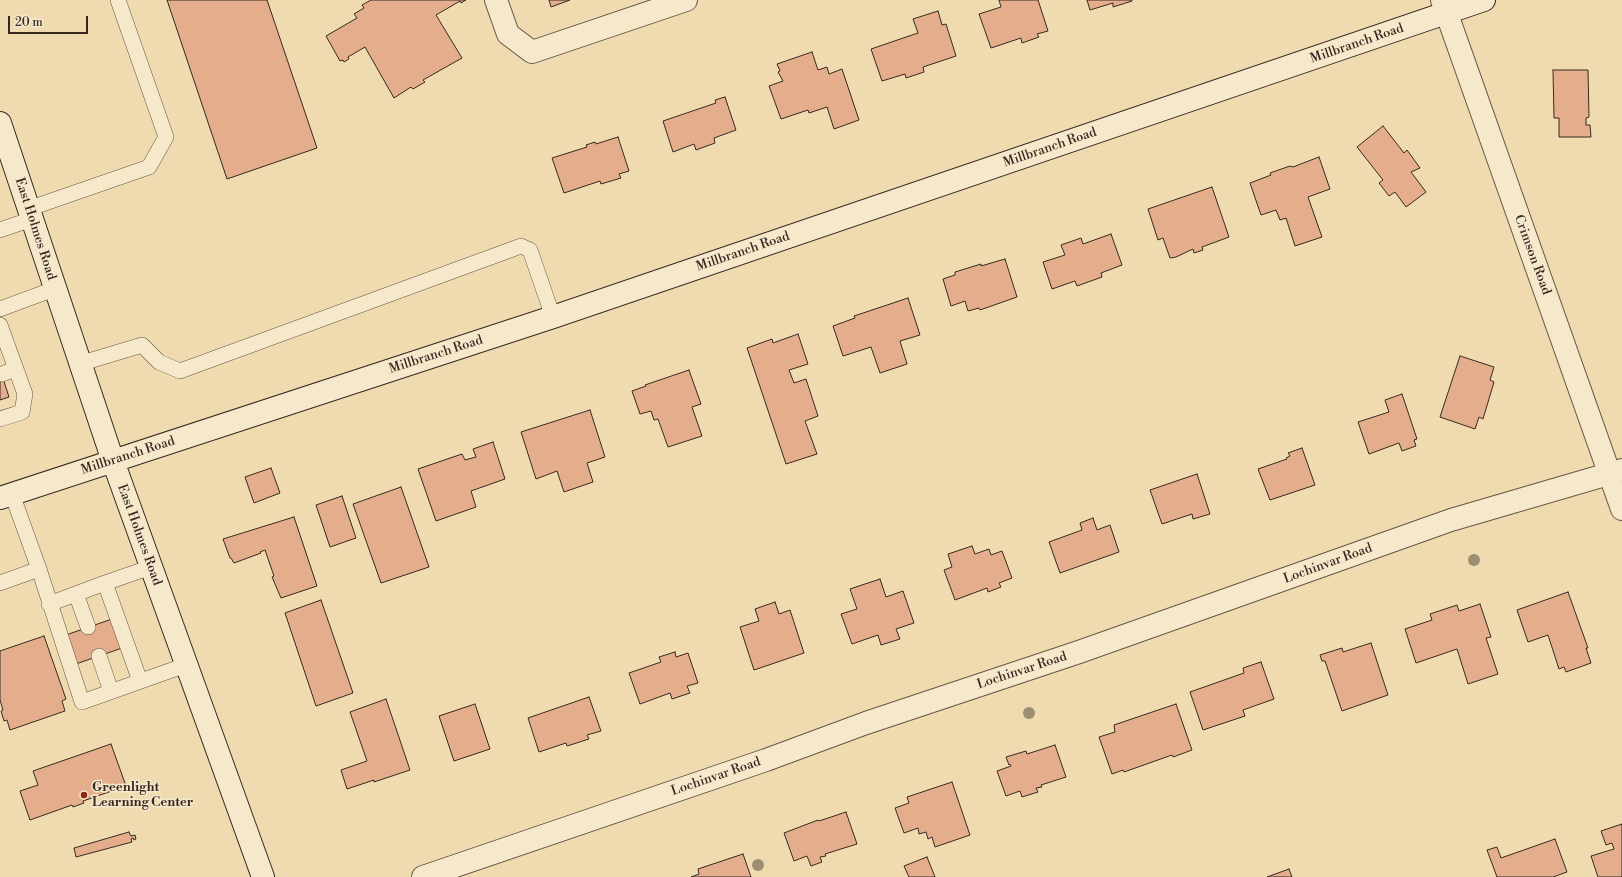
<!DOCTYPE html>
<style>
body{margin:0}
#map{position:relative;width:1622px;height:877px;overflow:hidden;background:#efdbaf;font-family:"Libre Bodoni",serif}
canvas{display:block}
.scale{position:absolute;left:8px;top:16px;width:80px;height:18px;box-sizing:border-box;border:2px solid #372922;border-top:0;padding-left:5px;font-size:12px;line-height:14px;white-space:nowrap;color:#372922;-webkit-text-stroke:3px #f5e8cb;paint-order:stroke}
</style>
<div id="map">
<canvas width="1622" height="877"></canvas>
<div class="scale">20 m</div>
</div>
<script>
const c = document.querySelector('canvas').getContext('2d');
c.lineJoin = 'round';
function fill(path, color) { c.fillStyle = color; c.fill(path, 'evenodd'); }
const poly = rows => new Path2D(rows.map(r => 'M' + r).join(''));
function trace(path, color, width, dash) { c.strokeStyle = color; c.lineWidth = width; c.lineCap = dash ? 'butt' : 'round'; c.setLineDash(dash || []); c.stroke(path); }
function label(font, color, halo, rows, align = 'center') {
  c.font = font + ' "Libre Bodoni",serif'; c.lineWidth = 3; c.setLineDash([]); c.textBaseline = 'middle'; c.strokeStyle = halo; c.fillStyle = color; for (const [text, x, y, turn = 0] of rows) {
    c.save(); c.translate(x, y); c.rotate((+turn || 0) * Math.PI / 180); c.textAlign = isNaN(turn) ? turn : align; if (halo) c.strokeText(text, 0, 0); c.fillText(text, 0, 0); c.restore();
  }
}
const building = poly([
 [167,0,267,0,317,148,227,179,167,0],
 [371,0,466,0,461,3,460,1,436,15,462,58,423,80,425,82,413,89,411,87,394,98,365,47,348,57,349,59,344,62,343,60,340,61,326,36,357,18,354,14,364,8,362,5,371,0],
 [549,0,570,0,551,7,549,0],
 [999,0,1038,0,1048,31,1037,34,1039,37,1022,43,1021,38,991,48,979,14,1001,7,999,0],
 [1087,0,1132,0,1132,1,1113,7,1113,3,1090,10,1087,0],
 [938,11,942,25,946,24,956,56,923,67,924,72,906,78,905,74,882,81,871,49,918,33,913,19,938,11],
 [812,52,818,70,827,67,829,74,842,69,859,120,834,129,827,107,809,113,808,110,781,119,769,86,783,81,778,72,780,71,777,64,812,52],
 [1553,70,1588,70,1589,117,1586,118,1586,125,1590,125,1591,137,1559,137,1559,118,1554,118,1553,70],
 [725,97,736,130,714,138,715,143,696,150,694,144,673,152,663,121,716,103,715,100,725,97],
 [1383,126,1404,153,1407,150,1420,168,1411,172,1426,192,1406,207,1395,192,1389,196,1379,183,1383,180,1357,147,1383,126],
 [618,137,629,171,619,174,621,178,601,184,600,181,564,193,552,158,587,147,586,145,595,142,596,144,618,137],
 [1319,157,1330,189,1308,197,1322,237,1295,246,1286,218,1280,220,1276,210,1261,215,1250,183,1271,175,1270,173,1290,166,1293,167,1319,157],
 [1212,187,1229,237,1202,247,1203,250,1194,253,1193,249,1176,257,1170,258,1163,238,1158,240,1148,209,1212,187],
 [1111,234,1122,265,1101,273,1102,277,1077,286,1075,281,1052,289,1043,262,1065,255,1061,245,1081,238,1083,244,1111,234],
 [1005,259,1017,297,980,310,979,308,968,311,965,301,951,306,943,279,955,275,955,272,981,264,981,266,1005,259],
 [908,298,920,335,900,341,907,364,880,373,871,347,843,356,833,326,855,318,854,316,908,298],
 [798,334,808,364,789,370,794,383,806,379,818,416,805,421,817,454,786,464,747,348,772,339,773,343,798,334],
 [1460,356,1494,367,1490,380,1494,382,1483,419,1479,417,1475,429,1440,417,1460,356],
 [0,369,9,397,0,400,0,369],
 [689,370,701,404,692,407,702,436,668,447,658,419,654,420,651,411,640,414,632,391,646,386,645,385,689,370],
 [1402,394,1417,439,1414,440,1416,446,1402,451,1399,443,1369,454,1358,422,1389,412,1385,400,1402,394],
 [590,410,605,457,587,463,593,482,564,492,557,471,536,479,521,432,590,410],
 [493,442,505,479,471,491,476,507,436,521,418,469,462,454,465,460,476,457,473,449,493,442],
 [1302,448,1315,485,1270,500,1258,469,1287,459,1286,458,1290,456,1288,453,1302,448],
 [271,468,280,493,254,503,245,477,271,468],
 [1197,474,1210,514,1193,519,1192,514,1162,524,1150,490,1197,474],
 [401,487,429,567,381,583,353,504,401,487],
 [342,496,356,538,330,547,316,505,342,496],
 [294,517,317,586,281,598,272,577,274,576,265,550,260,552,261,553,234,563,231,558,230,558,223,539,294,517],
 [1093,518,1097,530,1110,525,1119,552,1060,573,1049,542,1082,530,1080,523,1093,518],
 [972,546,975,554,989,549,991,555,1002,551,1012,578,999,583,1001,587,988,592,987,588,955,600,944,570,952,567,948,554,972,546],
 [880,579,886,597,903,591,914,623,896,629,900,639,881,645,878,635,852,644,841,614,857,609,850,589,880,579],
 [1568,592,1588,648,1586,648,1591,663,1566,672,1564,667,1559,669,1548,635,1528,642,1517,610,1568,592],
 [321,600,353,693,316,706,285,613,321,600],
 [775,602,779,614,790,610,804,653,754,670,740,627,759,621,755,609,775,602],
 [1480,604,1491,637,1486,638,1498,674,1468,684,1457,649,1416,663,1405,629,1432,620,1430,614,1457,605,1459,611,1480,604],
 [115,618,125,647,73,665,63,636,115,618],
 [44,636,66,699,62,701,65,711,10,730,7,720,4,721,1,711,3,710,0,700,0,651,44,636],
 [1371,643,1388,695,1342,711,1325,661,1322,661,1320,655,1342,648,1343,652,1371,643],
 [675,652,676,657,688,653,698,683,687,686,690,693,672,699,670,693,640,704,629,673,661,662,659,657,675,652],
 [1261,662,1274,699,1243,710,1245,716,1203,730,1190,692,1244,673,1243,668,1261,662],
 [589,697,601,731,587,735,589,739,567,746,566,743,539,752,528,718,589,697],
 [386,699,410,770,374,782,374,780,347,789,341,770,367,761,350,712,386,699],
 [475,704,490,749,454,761,439,716,475,704],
 [1176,704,1192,750,1173,757,1172,755,1124,772,1123,770,1112,774,1099,737,1115,732,1114,725,1176,704],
 [111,744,126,786,83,801,84,803,73,807,72,805,30,820,20,791,38,785,33,771,111,744],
 [1055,745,1066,777,1041,785,1042,787,1036,788,1038,792,1022,797,1020,791,1006,796,997,771,1011,766,1010,764,1009,765,1006,757,1026,751,1027,754,1055,745],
 [952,782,970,835,935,847,932,837,928,839,926,832,919,834,918,828,904,833,895,808,909,803,907,797,952,782],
 [846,812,857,844,825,854,826,856,820,857,822,862,811,866,807,856,794,861,784,833,818,820,819,821,846,812],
 [1622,824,1622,877,1598,877,1591,856,1614,849,1612,843,1606,845,1601,831,1622,824],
 [129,832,131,836,135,835,136,839,134,840,133,838,131,839,132,842,76,857,74,848,129,832],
 [1555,839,1567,872,1553,877,1497,877,1487,850,1497,847,1501,858,1555,839],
 [743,854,751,877,691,877,699,874,698,869,743,854],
 [927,857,935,877,909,877,904,866,927,857],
 [1289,869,1292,877,1267,877,1289,869]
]);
fill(building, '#e4ae8c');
trace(building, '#372922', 1);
const service = poly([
 [28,209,149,167,166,137,118,0],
 [0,230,32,219],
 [0,309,54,289],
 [0,325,25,394,22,412,0,419],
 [79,364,142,345,159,362,180,371,521,246,530,250,553,317],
 [2,374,15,369],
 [12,494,39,569],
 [0,583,39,569,82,702,186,665],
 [105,583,151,567],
 [76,594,88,627],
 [49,604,105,583,140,681],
 [99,656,111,691]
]);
const minor = poly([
 [496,0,508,34,532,52,686,0],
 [1442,0,1622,509],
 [423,877,766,760,866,723,1079,652,1451,520,1622,470]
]);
const secondary = poly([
 [0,123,113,461,263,877],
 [0,498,553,317,1484,0]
]);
trace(service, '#655645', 16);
trace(minor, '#655645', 24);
trace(secondary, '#372922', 24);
trace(service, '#f5e8cb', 15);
trace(minor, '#f5e8cb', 22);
trace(secondary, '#f5e8cb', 22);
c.fillStyle = '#9c8e70';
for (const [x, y] of [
 [1474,560],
 [1029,713],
 [758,865]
]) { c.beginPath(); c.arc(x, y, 6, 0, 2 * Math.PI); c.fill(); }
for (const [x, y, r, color] of [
 [84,795,4,"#8f2418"]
]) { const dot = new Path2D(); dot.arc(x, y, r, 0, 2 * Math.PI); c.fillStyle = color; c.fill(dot); trace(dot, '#f5e8cb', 1.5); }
label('13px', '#372922', '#f5e8cb', [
 ["Millbranch Road",1357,44,-19],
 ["Millbranch Road",1050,148,-19],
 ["East Holmes Road",35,229,72],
 ["Millbranch Road",743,252,-19],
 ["Crimson Road",1532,255,70],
 ["Millbranch Road",436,355,-18],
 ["Millbranch Road",128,456,-18],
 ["East Holmes Road",139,535,70],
 ["Lochinvar Road",1328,564,-20],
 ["Lochinvar Road",1022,671,-18],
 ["Lochinvar Road",716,777,-19]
]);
label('bold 13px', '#372922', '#f5e8cb', [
 ["Greenlight",92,788],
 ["Learning Center",92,803]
], 'left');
</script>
